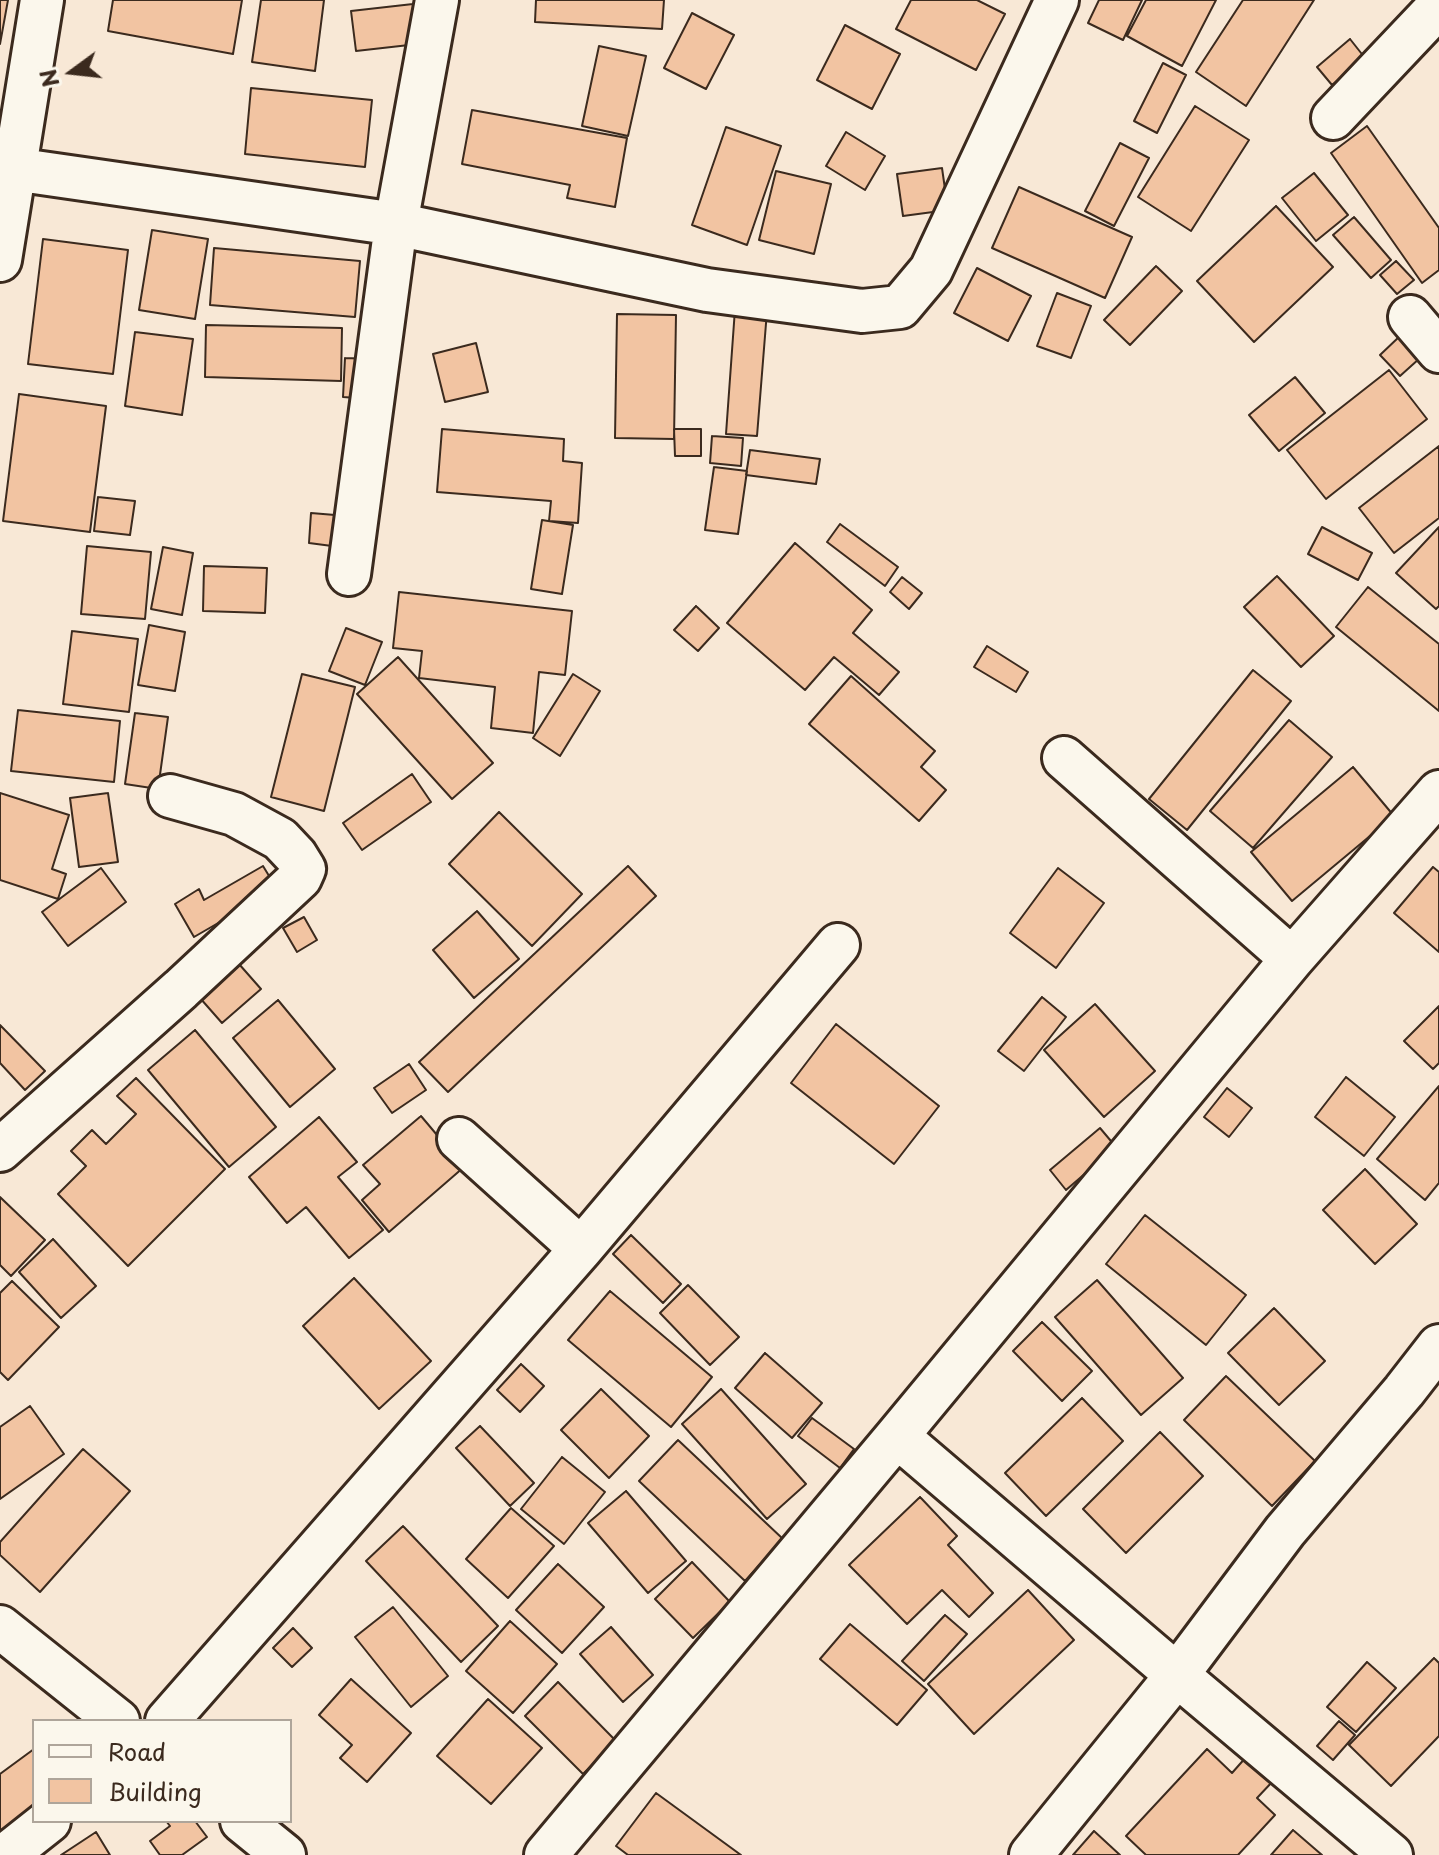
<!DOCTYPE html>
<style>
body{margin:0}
#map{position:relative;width:1439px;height:1855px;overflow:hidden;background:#f8e8d6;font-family:"Playpen Sans",sans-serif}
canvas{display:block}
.legend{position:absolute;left:32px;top:1719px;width:260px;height:104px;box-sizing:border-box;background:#fbf7ec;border:2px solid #aea59a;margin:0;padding:10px 14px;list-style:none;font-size:24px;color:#3b2a1e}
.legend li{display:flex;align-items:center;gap:16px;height:40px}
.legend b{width:40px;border:2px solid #aea59a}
.north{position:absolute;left:32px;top:32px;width:80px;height:80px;-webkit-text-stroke:6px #fbf7ec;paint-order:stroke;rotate:255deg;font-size:22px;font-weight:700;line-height:32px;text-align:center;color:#3b2a1e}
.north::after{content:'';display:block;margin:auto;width:28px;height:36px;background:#3b2a1e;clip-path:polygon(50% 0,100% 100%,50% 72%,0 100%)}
</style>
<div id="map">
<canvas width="1439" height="1855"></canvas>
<ul class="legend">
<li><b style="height:10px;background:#fbf7ec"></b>Road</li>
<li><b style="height:22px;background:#f2c4a2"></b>Building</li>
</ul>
<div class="north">N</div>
</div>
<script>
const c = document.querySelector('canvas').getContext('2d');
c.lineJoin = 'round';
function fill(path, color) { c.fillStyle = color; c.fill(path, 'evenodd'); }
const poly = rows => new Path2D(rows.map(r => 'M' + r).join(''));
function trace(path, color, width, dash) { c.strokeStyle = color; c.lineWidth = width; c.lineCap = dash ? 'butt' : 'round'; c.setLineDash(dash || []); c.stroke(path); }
const building = poly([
 [0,0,8,0,0,44,0,0],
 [113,0,242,0,233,54,108,31,113,0],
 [261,0,324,0,315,71,252,62,261,0],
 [536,0,664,0,662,29,535,22,536,0],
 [911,0,977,0,1005,14,976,70,896,29,911,0],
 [1099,0,1142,0,1123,40,1088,23,1099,0],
 [1146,0,1216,0,1182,66,1127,36,1146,0],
 [1243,0,1314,0,1246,106,1196,72,1243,0],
 [413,4,418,44,356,51,351,11,413,4],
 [692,13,734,35,706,89,664,68,692,13],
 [845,25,900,54,872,109,817,80,845,25],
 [1350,39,1365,58,1332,85,1317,67,1350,39],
 [599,46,646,56,628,136,582,126,599,46],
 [1163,63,1186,75,1157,133,1134,121,1163,63],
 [251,88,372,100,365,167,245,154,251,88],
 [1195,106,1249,140,1191,231,1138,197,1195,106],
 [472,110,627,138,615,207,567,198,570,185,462,164,472,110],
 [1367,126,1439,228,1439,270,1422,283,1331,153,1367,126],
 [726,127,781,146,747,245,692,225,726,127],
 [846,132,885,156,865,190,826,166,846,132],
 [1120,143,1149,158,1114,226,1085,211,1120,143],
 [942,168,948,210,903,216,897,174,942,168],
 [776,171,831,184,814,254,759,240,776,171],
 [1314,173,1348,215,1316,241,1282,198,1314,173],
 [1019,187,1132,237,1105,298,992,248,1019,187],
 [1276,206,1333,267,1254,342,1197,281,1276,206],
 [1354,217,1391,260,1371,278,1333,235,1354,217],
 [152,230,208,239,195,319,139,310,152,230],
 [43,239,128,250,113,374,28,364,43,239],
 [214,248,360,261,355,317,210,305,214,248],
 [1396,261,1414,280,1397,294,1380,275,1396,261],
 [1156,266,1182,291,1130,345,1104,320,1156,266],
 [977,268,1031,296,1008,341,954,313,977,268],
 [1057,293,1091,306,1071,358,1037,346,1057,293],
 [735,309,767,311,757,436,726,434,735,309],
 [617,314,676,315,674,439,615,438,617,314],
 [206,325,342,328,341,381,205,377,206,325],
 [135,332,193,339,182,415,125,406,135,332],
 [1400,336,1420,358,1400,376,1380,355,1400,336],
 [476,343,488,392,445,402,433,354,476,343],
 [345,358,372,359,370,399,343,397,345,358],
 [1389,370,1427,419,1326,499,1287,450,1389,370],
 [1295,377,1325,413,1279,451,1249,415,1295,377],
 [19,394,106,406,90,532,3,521,19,394],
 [442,429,564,439,563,461,582,463,578,523,549,521,551,501,437,492,442,429],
 [674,429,701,429,701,456,675,456,674,429],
 [712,436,743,438,741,466,710,463,712,436],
 [1439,446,1439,518,1394,553,1359,508,1439,446],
 [750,450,820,459,816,484,746,475,750,450],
 [714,467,747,471,738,534,705,530,714,467],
 [98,497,135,501,130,535,94,531,98,497],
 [311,513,335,515,332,546,309,543,311,513],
 [542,520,573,525,562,594,531,589,542,520],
 [840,524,898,567,885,586,827,542,840,524],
 [1322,527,1372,553,1358,580,1308,554,1322,527],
 [1439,527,1439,606,1436,609,1396,573,1439,527],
 [795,543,872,610,853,633,899,672,879,695,834,657,805,690,727,623,795,543],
 [87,546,151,552,145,619,81,614,87,546],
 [163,547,193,553,182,615,151,609,163,547],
 [204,566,267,568,265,613,203,611,204,566],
 [1277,576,1334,636,1301,667,1244,607,1277,576],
 [902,577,922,593,909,609,890,592,902,577],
 [1368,587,1439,644,1439,711,1336,627,1368,587],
 [399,592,572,611,565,675,539,672,533,733,491,728,495,687,419,678,422,651,393,648,399,592],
 [696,606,719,628,698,651,674,630,696,606],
 [149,625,185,632,175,691,138,685,149,625],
 [346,628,382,642,365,685,329,671,346,628],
 [72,631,138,639,129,712,63,704,72,631],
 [987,646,1028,672,1016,692,974,667,987,646],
 [398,657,493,763,452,799,357,694,398,657],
 [1253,670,1291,701,1187,830,1149,799,1253,670],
 [302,674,355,687,324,811,271,797,302,674],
 [573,674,600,691,560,756,533,738,573,674],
 [851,676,935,751,921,767,946,790,919,821,809,724,851,676],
 [18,710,120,721,114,782,11,771,18,710],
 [135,713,168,717,158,789,125,784,135,713],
 [1289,720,1332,757,1253,848,1210,811,1289,720],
 [1353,767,1394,816,1292,901,1251,852,1353,767],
 [412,774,431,802,362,850,343,823,412,774],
 [0,793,69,815,52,869,66,874,58,899,0,880,0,793],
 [108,793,118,862,79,867,70,798,108,793],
 [499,812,582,894,532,946,449,864,499,812],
 [263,866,277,889,194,937,175,904,199,889,204,900,263,866],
 [628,866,656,896,448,1092,419,1062,628,866],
 [1433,867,1439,872,1439,952,1394,913,1433,867],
 [101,868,126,902,68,946,42,912,101,868],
 [1058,868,1104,903,1056,968,1010,933,1058,868],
 [477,911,519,959,474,998,433,950,477,911],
 [304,917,317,940,297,952,283,928,304,917],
 [239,964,261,989,222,1023,200,998,239,964],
 [1042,997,1066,1017,1024,1071,998,1051,1042,997],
 [278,1000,335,1069,290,1107,233,1038,278,1000],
 [1095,1004,1155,1071,1104,1117,1044,1050,1095,1004],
 [1439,1006,1439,1063,1433,1069,1404,1041,1439,1006],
 [836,1024,939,1106,894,1164,791,1083,836,1024],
 [0,1025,45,1071,25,1090,0,1063,0,1025],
 [195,1030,276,1127,229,1167,148,1070,195,1030],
 [409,1064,426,1090,392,1113,374,1088,409,1064],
 [1346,1077,1395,1117,1364,1156,1315,1117,1346,1077],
 [136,1078,225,1169,128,1266,58,1194,86,1166,71,1151,92,1130,106,1144,136,1114,117,1096,136,1078],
 [1439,1086,1439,1183,1425,1200,1377,1159,1439,1086],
 [1227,1088,1252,1108,1229,1137,1204,1117,1227,1088],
 [421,1116,464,1167,389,1232,362,1200,380,1184,363,1165,421,1116],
 [319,1117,357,1162,338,1177,383,1230,349,1258,306,1207,287,1223,249,1177,319,1117],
 [1100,1128,1116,1147,1066,1190,1050,1170,1100,1128],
 [1365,1169,1417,1224,1375,1264,1323,1210,1365,1169],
 [0,1197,45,1240,11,1276,0,1265,0,1197],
 [1145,1215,1246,1295,1206,1345,1106,1264,1145,1215],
 [631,1235,681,1284,663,1303,613,1254,631,1235],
 [53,1239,96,1286,61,1318,19,1272,53,1239],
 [354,1278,431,1361,379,1409,303,1326,354,1278],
 [1097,1280,1183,1378,1141,1415,1055,1317,1097,1280],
 [12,1281,59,1327,8,1380,0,1372,0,1293,12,1281],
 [688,1285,739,1337,710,1365,660,1313,688,1285],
 [610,1291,712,1377,671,1427,568,1340,610,1291],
 [1274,1308,1325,1361,1279,1405,1228,1353,1274,1308],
 [1042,1322,1092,1371,1062,1401,1013,1351,1042,1322],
 [765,1353,822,1403,792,1438,735,1388,765,1353],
 [521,1364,544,1386,520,1412,497,1390,521,1364],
 [1226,1376,1315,1461,1272,1506,1184,1420,1226,1376],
 [601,1389,649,1436,609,1478,561,1430,601,1389],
 [721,1389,806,1484,767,1519,682,1424,721,1389],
 [1082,1398,1123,1441,1046,1516,1005,1473,1082,1398],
 [30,1406,64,1454,0,1499,0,1427,30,1406],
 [812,1418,854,1449,840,1468,798,1436,812,1418],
 [480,1426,534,1483,510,1506,456,1448,480,1426],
 [1160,1432,1203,1476,1126,1553,1083,1509,1160,1432],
 [678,1440,783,1539,745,1581,639,1481,678,1440],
 [83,1449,130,1491,40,1592,0,1555,0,1542,83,1449],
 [562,1457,605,1492,564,1544,521,1509,562,1457],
 [626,1491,686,1561,648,1593,588,1523,626,1491],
 [920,1497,957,1536,948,1545,993,1593,969,1617,942,1590,907,1624,849,1565,920,1497],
 [511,1508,554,1546,508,1598,466,1559,511,1508],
 [403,1526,498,1626,461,1662,366,1561,403,1526],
 [692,1562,730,1602,693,1638,655,1599,692,1562],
 [558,1564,604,1607,562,1653,516,1610,558,1564],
 [1028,1590,1074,1640,974,1734,928,1684,1028,1590],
 [393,1607,448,1676,411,1707,355,1637,393,1607],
 [945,1615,967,1634,924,1681,902,1661,945,1615],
 [510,1621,557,1664,513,1713,466,1671,510,1621],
 [850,1624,927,1690,897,1725,820,1659,850,1624],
 [611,1627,653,1675,623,1702,580,1654,611,1627],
 [293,1628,312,1648,292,1667,273,1648,293,1628],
 [1434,1658,1439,1663,1439,1736,1391,1786,1349,1745,1434,1658],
 [1367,1662,1396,1688,1356,1732,1327,1707,1367,1662],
 [351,1679,411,1733,367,1782,340,1758,352,1745,319,1715,351,1679],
 [558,1682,616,1741,583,1774,525,1716,558,1682],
 [488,1699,542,1748,491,1804,437,1756,488,1699],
 [1339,1721,1355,1735,1333,1760,1317,1746,1339,1721],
 [34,1749,34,1806,0,1832,0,1774,34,1749],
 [1207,1749,1232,1773,1247,1756,1273,1781,1257,1798,1275,1815,1238,1855,1146,1855,1126,1836,1207,1749],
 [656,1793,741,1855,628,1855,616,1846,656,1793],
 [166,1821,195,1821,207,1837,182,1855,160,1855,150,1841,170,1826,166,1821],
 [1293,1830,1322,1855,1271,1855,1293,1830],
 [1094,1831,1120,1855,1073,1855,1094,1831],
 [96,1832,110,1855,61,1855,96,1832]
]);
fill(building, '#f2c4a2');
trace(building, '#3b2a1e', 2);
const minor = poly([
 [1333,118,1439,6],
 [0,167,396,224,707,290,862,311,900,307,931,270,1057,0],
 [0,260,42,0],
 [1410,317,1439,351],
 [349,574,396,224,437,0],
 [1064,758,1292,959],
 [459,1139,581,1249],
 [0,1150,181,989,300,878,304,869,296,856,280,839,234,814,170,796],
 [897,1436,1177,1675,1391,1855],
 [0,1627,118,1721],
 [167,1721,581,1249,838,945],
 [242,1821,284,1855],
 [6,1855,49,1821],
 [546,1855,897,1436,1292,959,1439,792],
 [1031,1855,1177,1675,1285,1531,1404,1391,1439,1346]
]);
trace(minor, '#3b2a1e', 48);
trace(minor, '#fbf7ec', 42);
</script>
